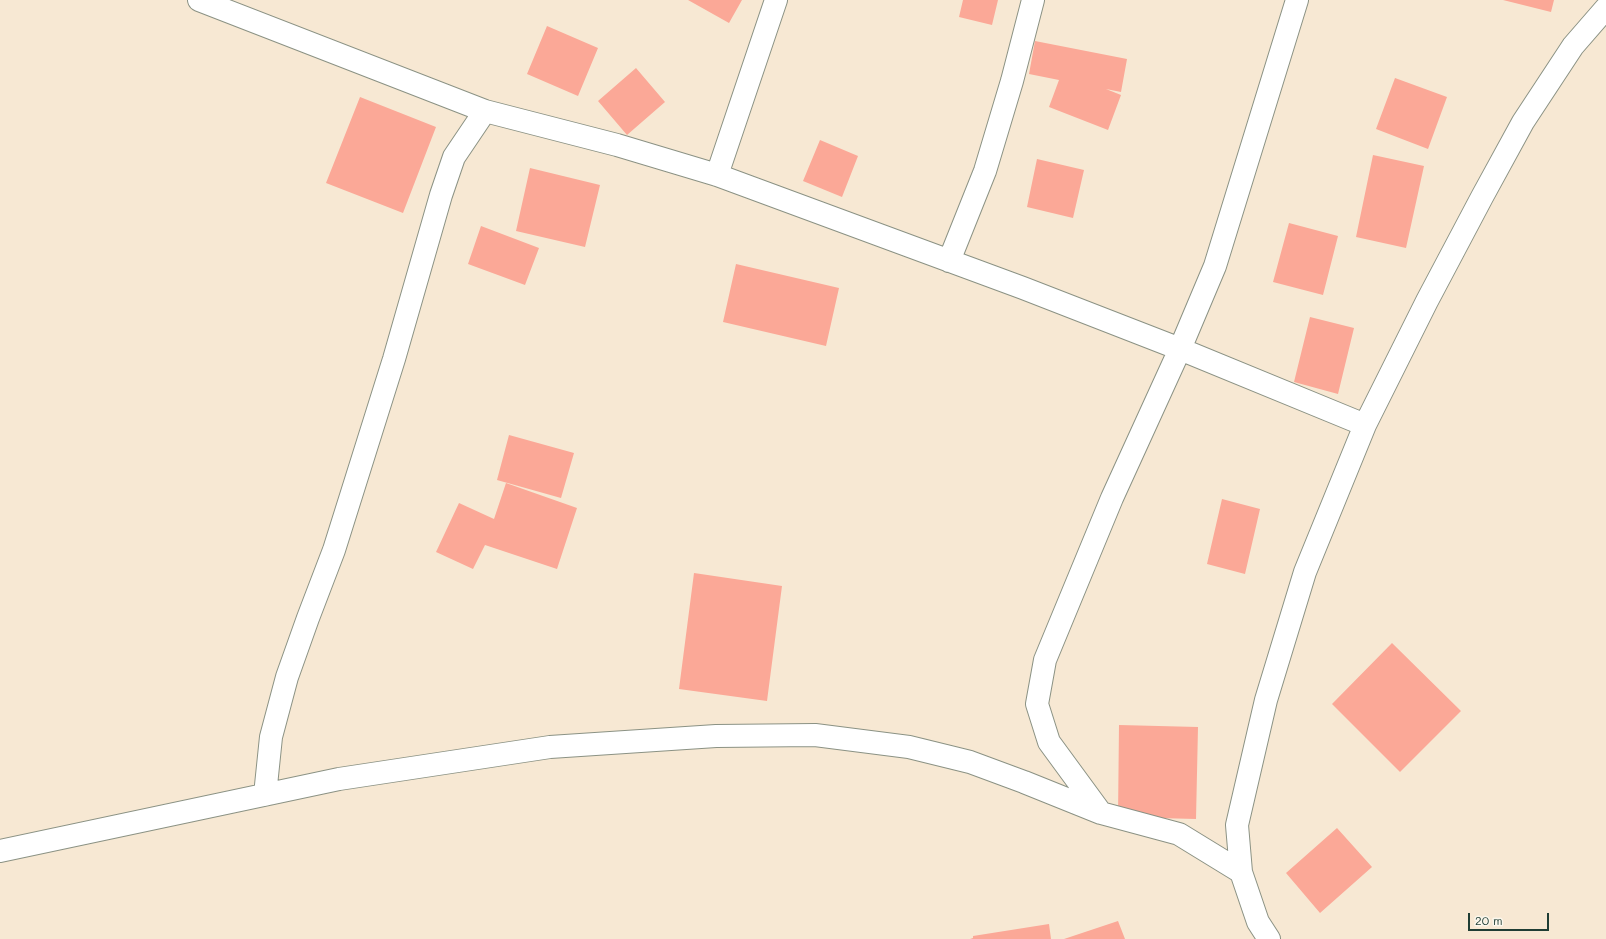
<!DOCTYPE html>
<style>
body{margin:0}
#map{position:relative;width:1606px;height:939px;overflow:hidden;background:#f7e8d3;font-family:Mali,sans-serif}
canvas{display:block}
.scale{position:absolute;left:1468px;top:913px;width:81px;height:18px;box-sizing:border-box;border:2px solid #1f3d34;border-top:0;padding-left:5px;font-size:12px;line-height:14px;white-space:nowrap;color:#1f3d34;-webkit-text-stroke:3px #fbf7ec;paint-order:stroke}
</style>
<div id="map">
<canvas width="1606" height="939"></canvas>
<div class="scale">20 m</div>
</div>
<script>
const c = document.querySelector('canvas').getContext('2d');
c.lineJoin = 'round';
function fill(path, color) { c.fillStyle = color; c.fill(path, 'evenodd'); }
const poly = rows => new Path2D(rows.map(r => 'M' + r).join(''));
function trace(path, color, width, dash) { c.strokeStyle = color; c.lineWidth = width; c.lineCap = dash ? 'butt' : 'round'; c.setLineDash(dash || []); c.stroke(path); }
fill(poly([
 [688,0,742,0,729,23],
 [963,0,998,0,992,25,959,17],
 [1503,0,1554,0,1551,12],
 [547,26,598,48,578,96,527,74],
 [1035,41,1127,59,1121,92,1106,89,1121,95,1108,130,1049,107,1059,80,1029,74],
 [636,68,665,102,627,135,598,101],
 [1395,78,1447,97,1428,149,1376,129],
 [360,97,436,127,403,213,326,183],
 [820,140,858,156,842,197,803,181],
 [1373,155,1424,166,1406,248,1356,237],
 [1037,159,1084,170,1073,218,1027,207],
 [530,168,600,185,585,247,516,231],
 [1289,223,1338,236,1323,295,1273,282],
 [481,226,539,248,525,285,468,264],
 [736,264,839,288,826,346,723,322],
 [1310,317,1354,328,1338,394,1294,382],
 [509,435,574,453,561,498,497,480],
 [506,483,577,508,557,569,485,545,473,569,436,552,459,503,494,519],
 [1222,499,1260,509,1245,574,1207,564],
 [694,573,782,586,767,701,679,689],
 [1392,643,1461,711,1400,772,1332,704],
 [1119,725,1198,727,1196,819,1118,817],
 [1337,828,1372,867,1320,913,1286,873],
 [1118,921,1125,939,1064,939],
 [1049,924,1051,939,970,939,973,938,973,936]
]), '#fba897');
const minor = poly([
 [199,0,485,111,617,145,717,175,1023,288,1180,349,1365,425],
 [717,175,776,0],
 [949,261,985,171,1012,81,1033,0],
 [265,795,271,737,287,677,308,618,334,550,394,359,441,195,454,157,485,111],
 [1101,813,1049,742,1037,704,1045,660,1112,498,1180,349,1215,266,1297,0],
 [0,851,339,779,550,747,716,736,815,735,909,747,970,762,1024,782,1101,813,1179,834,1241,872],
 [1269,939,1258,922,1241,872,1237,825,1266,700,1305,572,1365,425,1427,301,1482,197,1523,122,1573,46,1606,8]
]);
trace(minor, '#8b9284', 24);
trace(minor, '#fff', 22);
</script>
